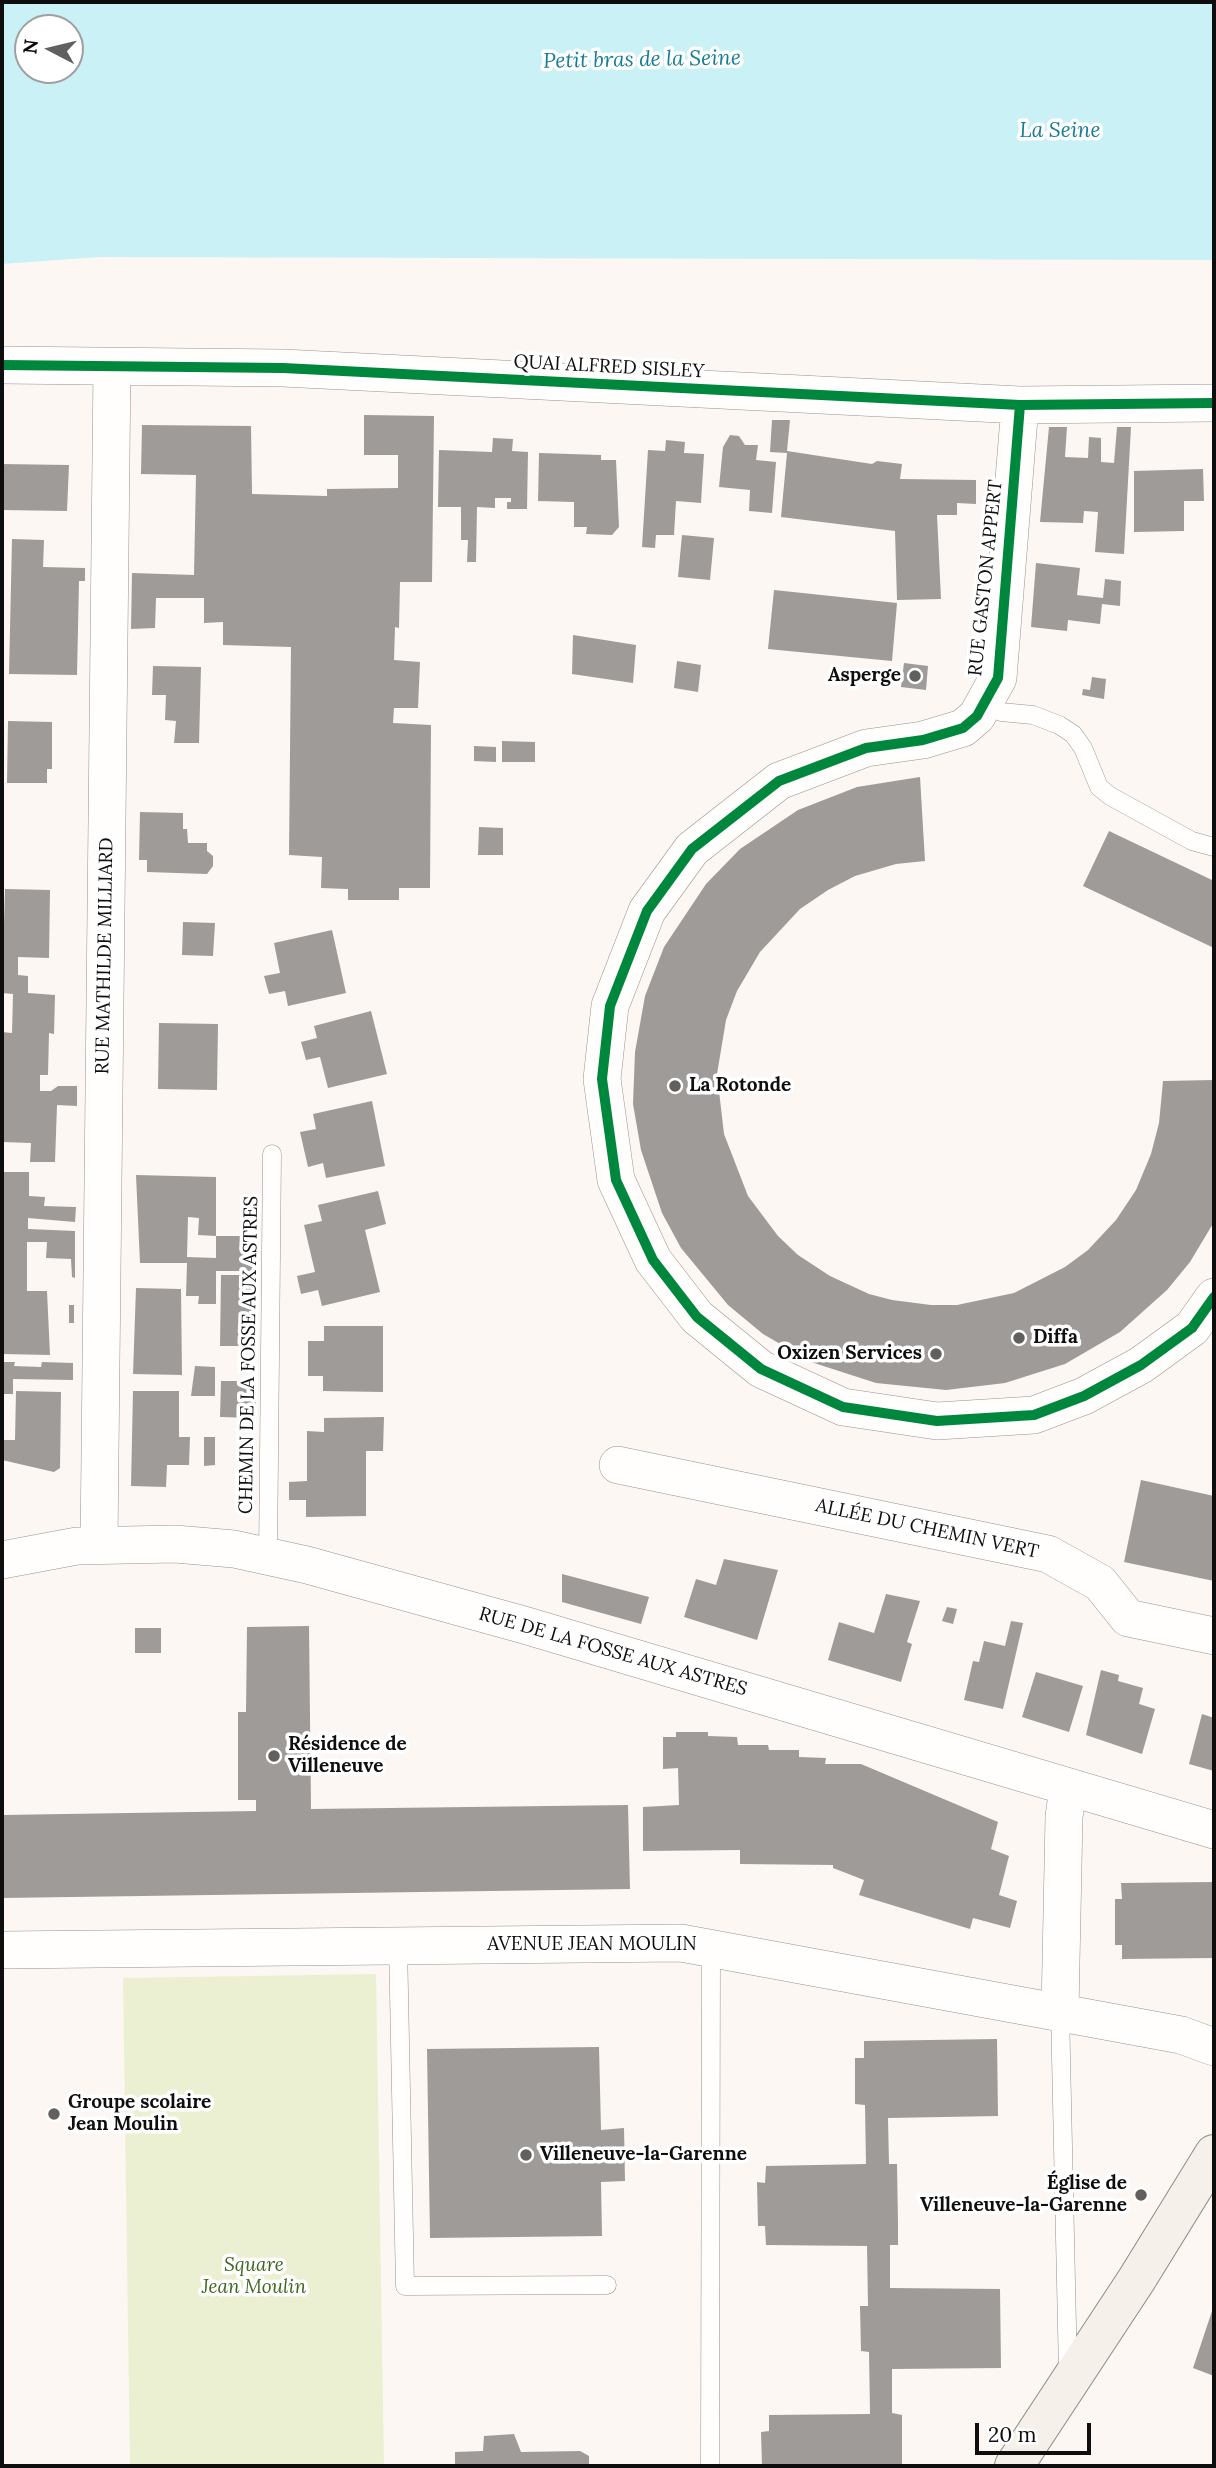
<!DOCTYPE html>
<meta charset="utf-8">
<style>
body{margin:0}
#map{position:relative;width:1216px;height:2468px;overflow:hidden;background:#fcf7f2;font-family:Lora,serif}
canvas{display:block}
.frame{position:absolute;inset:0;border:4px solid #0e0e0e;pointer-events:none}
.north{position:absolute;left:14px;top:14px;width:70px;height:70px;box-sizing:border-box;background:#fff;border:2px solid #9f9f9f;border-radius:50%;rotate:277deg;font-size:19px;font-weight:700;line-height:28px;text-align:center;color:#0e0e0e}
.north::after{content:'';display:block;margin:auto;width:24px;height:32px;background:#61605e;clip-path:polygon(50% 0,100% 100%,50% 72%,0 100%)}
.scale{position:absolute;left:975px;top:2423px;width:116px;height:32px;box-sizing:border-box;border:4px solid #0e0e0e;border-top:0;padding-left:9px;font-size:21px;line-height:24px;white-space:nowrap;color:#0e0e0e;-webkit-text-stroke:5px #fff;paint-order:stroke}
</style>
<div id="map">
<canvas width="1216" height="2468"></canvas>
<div class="frame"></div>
<div class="north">N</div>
<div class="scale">20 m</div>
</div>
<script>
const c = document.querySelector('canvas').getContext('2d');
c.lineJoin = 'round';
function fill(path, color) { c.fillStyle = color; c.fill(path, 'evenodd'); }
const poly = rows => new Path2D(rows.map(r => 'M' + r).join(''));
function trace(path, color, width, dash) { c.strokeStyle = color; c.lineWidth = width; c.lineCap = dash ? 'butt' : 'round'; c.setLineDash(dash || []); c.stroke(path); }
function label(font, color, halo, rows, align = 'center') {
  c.font = font + ' Lora,serif'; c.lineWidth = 7; c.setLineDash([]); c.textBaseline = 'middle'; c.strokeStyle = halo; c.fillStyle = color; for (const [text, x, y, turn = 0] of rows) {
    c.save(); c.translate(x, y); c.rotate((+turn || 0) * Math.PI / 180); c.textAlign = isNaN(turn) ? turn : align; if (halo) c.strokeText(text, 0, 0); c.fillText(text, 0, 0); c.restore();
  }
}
fill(poly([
 [376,1974,384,2466,130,2466,123,1978]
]), '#ecf0d3');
fill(poly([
 [2,2,1214,2,1214,260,99,257,2,264],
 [28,28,70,28,70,70,28,70]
]), '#caf1f5');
fill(poly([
 [364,415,434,416,432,582,400,582,399,628,395,627,394,660,420,662,418,708,394,708,393,723,431,725,430,888,399,888,399,900,348,900,348,889,321,888,322,857,289,855,291,647,223,645,223,622,204,623,204,598,156,598,155,628,131,629,132,573,194,575,196,475,141,474,142,425,251,426,252,494,327,496,327,489,398,488,398,455,364,455],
 [772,420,790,420,787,451,872,464,877,461,902,464,900,479,976,480,976,504,957,503,957,515,937,515,941,599,897,600,895,531,781,517,787,453,770,452],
 [1049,427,1067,427,1065,457,1088,458,1089,437,1101,438,1101,462,1114,463,1117,427,1131,427,1124,554,1095,552,1098,512,1084,511,1083,523,1040,522],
 [730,435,739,436,745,445,758,445,756,460,776,462,772,513,749,511,750,490,719,487,723,447],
 [493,438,513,439,512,451,528,452,527,509,507,509,507,502,511,502,511,498,495,498,495,508,477,507,476,562,467,562,468,540,461,540,461,507,438,507,439,450,492,452],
 [666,440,685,442,684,453,704,454,701,503,676,501,674,535,656,535,655,548,642,547,648,450,665,451],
 [539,453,601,455,601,460,616,460,619,527,612,535,586,534,587,527,574,527,574,502,538,501],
 [2,464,69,465,67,511,2,510],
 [1203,469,1204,501,1184,501,1184,531,1134,532,1134,471],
 [682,535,714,538,710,580,678,577],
 [12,539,44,540,43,567,85,568,85,581,79,581,77,675,9,674],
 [1036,563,1080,568,1077,595,1103,598,1105,579,1121,581,1120,606,1102,604,1100,624,1068,620,1067,631,1031,627],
 [774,590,897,603,892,661,768,649],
 [573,635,636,645,633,683,572,674],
 [677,661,701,665,698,692,674,688],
 [904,663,928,666,926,690,901,687],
 [153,666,201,667,199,743,174,743,176,721,165,720,166,695,152,695],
 [1092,677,1106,679,1104,699,1082,695,1083,689,1090,690],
 [8,721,52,722,52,769,47,769,47,783,7,783],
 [502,741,535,742,535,762,502,762],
 [474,746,496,747,496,762,474,761],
 [920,777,925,861,896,864,855,876,828,890,800,909,760,952,737,991,726,1020,717,1074,724,1134,748,1196,778,1236,798,1255,830,1276,869,1294,892,1300,931,1305,957,1305,1014,1293,1065,1267,1088,1250,1116,1220,1136,1190,1151,1154,1159,1123,1163,1081,1214,1080,1214,1222,1190,1262,1167,1290,1120,1332,1065,1364,1005,1383,946,1390,876,1383,811,1362,763,1334,728,1305,681,1248,662,1213,641,1150,633,1104,635,1052,645,996,664,947,706,884,740,849,798,810,857,787],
 [140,812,183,813,183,829,187,829,188,843,207,843,207,851,213,856,213,866,207,874,147,872,147,860,139,860],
 [479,827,503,828,503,855,478,855],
 [1109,831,1214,881,1214,948,1083,886],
 [5,889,50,890,49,958,18,957,18,975,28,976,28,993,55,995,54,1034,49,1033,48,1075,40,1075,40,1091,51,1091,58,1086,77,1086,77,1106,57,1105,55,1162,30,1162,31,1143,2,1142,2,1032,12,1033,13,994,2,993],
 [183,922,215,923,213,956,182,955],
 [332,930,346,993,288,1006,285,991,269,994,264,976,280,973,274,943],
 [371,1011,387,1074,328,1088,320,1057,306,1060,301,1042,317,1038,314,1026],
 [159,1023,218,1024,217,1090,158,1089],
 [372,1101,385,1166,326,1178,323,1163,308,1167,300,1132,316,1129,313,1114],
 [2,1172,29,1172,29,1196,45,1197,44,1206,76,1207,75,1222,28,1218,28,1229,75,1231,75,1278,72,1277,71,1259,46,1258,47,1242,27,1242,27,1291,47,1291,50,1355,2,1354],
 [136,1175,216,1177,216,1236,258,1236,257,1271,216,1271,216,1304,198,1304,199,1296,186,1296,187,1263,140,1263],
 [188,1217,199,1218,198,1235,216,1236,216,1258,187,1257],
 [378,1191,386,1224,365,1230,380,1292,322,1306,318,1290,301,1294,297,1276,315,1272,304,1225,322,1221,318,1205],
 [221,1275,257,1275,256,1346,220,1346],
 [136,1288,181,1289,182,1375,133,1374],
 [69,1305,74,1305,74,1323,69,1323],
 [324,1326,383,1326,383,1392,323,1391,323,1376,308,1376,308,1341,324,1341],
 [3,1362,15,1362,14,1366,41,1367,42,1362,73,1363,73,1380,13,1379,13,1394,2,1394],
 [195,1366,215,1367,215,1396,191,1396],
 [221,1381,256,1381,256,1418,220,1417],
 [16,1391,61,1392,60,1468,54,1472,2,1460,2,1440,15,1440],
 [133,1391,179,1391,179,1437,190,1437,189,1465,167,1465,166,1487,131,1486],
 [384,1417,383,1451,366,1451,366,1516,306,1517,306,1500,289,1500,289,1482,307,1481,307,1431,324,1432,324,1418],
 [204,1437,215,1437,215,1465,204,1466],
 [1141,1480,1214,1496,1214,1581,1124,1562],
 [724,1559,778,1570,757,1640,684,1617,696,1579,716,1585],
 [562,1574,649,1597,641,1624,562,1602],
 [886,1594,920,1601,907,1642,912,1644,901,1682,828,1660,839,1622,874,1633],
 [947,1607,957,1609,953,1624,942,1621],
 [1011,1621,1023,1623,1003,1709,964,1700,973,1661,979,1662,984,1641,1005,1646],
 [309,1626,311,1809,628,1805,630,1889,2,1898,2,1815,256,1811,256,1800,238,1800,238,1712,246,1712,247,1627],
 [135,1628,161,1628,161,1653,135,1653],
 [1101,1670,1119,1675,1118,1681,1143,1688,1139,1704,1155,1709,1142,1754,1086,1735],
 [1036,1672,1083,1686,1069,1732,1022,1717],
 [1202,1714,1214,1718,1214,1771,1189,1764],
 [676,1732,708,1732,708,1736,737,1737,738,1745,768,1745,769,1750,799,1750,799,1757,826,1758,825,1764,861,1764,998,1822,991,1849,1009,1856,999,1895,1017,1901,1010,1928,973,1918,970,1929,859,1895,864,1880,833,1868,833,1865,740,1864,740,1850,643,1851,643,1807,679,1805,678,1768,663,1769,663,1737,676,1737],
 [1214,1882,1214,1958,1122,1959,1122,1945,1115,1945,1115,1899,1122,1899,1121,1883],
 [997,2039,998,2116,888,2118,889,2164,897,2164,898,2224,898,2245,890,2245,890,2288,1000,2289,1001,2368,892,2369,892,2413,902,2415,902,2466,762,2466,761,2432,769,2431,769,2415,870,2414,869,2352,861,2351,860,2306,868,2306,867,2246,766,2245,765,2226,758,2226,757,2182,765,2183,766,2166,866,2164,865,2105,855,2104,855,2058,864,2058,864,2041],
 [599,2047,601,2130,624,2128,625,2181,601,2182,602,2236,430,2238,427,2049],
 [1214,2305,1214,2376,1193,2368],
 [514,2434,521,2452,580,2451,589,2456,589,2466,455,2466,455,2452,483,2451,484,2436]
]), '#9f9b98');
const service = poly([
 [986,699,1001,712,1033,715,1059,725,1073,734,1083,748,1099,787,1110,796,1192,841,1214,847],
 [268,1557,272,1154],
 [398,1944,405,2286,607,2285],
 [1060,2011,1068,2372],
 [710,2466,711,1946]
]);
const minor = poly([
 [2,365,283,368,1020,405,1214,403],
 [1020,405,998,678,977,716,963,728,923,740,866,748,779,781,692,849,647,911,610,1006,602,1079,616,1180,653,1260,697,1317,761,1369,843,1407,937,1421,1034,1415,1084,1396,1141,1365,1192,1328,1214,1297],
 [618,1465,1048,1554,1100,1583,1128,1618,1214,1636],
 [99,1545,112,367],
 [2,1560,77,1546,175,1544,234,1549,307,1565,524,1625,1214,1830],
 [2,1950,681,1943,1181,2035,1214,2047],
 [1060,2011,1064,1817,1068,1787]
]);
const secondary = poly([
 [1014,2466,1137,2279,1214,2154]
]);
trace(service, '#959391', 19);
trace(minor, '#959391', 38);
trace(secondary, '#8c8a87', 40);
trace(service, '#fffefd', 18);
trace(minor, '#fffefd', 37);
trace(secondary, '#f5f0ea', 38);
trace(poly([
 [2,365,283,368,1020,405,1214,403],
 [1020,405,998,678,977,716,963,728,923,740,866,748,779,781,692,849,647,911,610,1006,602,1079,616,1180,653,1260,697,1317,761,1369,843,1407,937,1421,1034,1415,1084,1396,1141,1365,1192,1328,1214,1297]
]), '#00873e', 10);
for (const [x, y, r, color] of [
 [915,676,7,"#61605e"],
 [675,1086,7,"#61605e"],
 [1019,1338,7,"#61605e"],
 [936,1354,7,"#61605e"],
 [274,1756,7,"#61605e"],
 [54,2114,7,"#61605e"],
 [526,2155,7,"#61605e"],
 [1141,2195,7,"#61605e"]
]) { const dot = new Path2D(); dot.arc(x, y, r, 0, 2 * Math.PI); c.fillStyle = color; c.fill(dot); trace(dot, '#fff', 2.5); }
label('19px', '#0e0e0e', '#fff', [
 ["QUAI ALFRED SISLEY",609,367,3],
 ["RUE GASTON APPERT",986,578,-84],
 ["RUE MATHILDE MILLIARD",105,956,-89],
 ["CHEMIN DE LA FOSSE AUX ASTRES",249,1355,-89],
 ["ALLÉE DU CHEMIN VERT",927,1529,12],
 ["RUE DE LA FOSSE AUX ASTRES",613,1652,16],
 ["AVENUE JEAN MOULIN",592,1945]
]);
label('bold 19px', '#0e0e0e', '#fff', [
 ["Asperge",901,676,"right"],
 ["La Rotonde",689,1086],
 ["Diffa",1033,1338],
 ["Oxizen Services",922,1354,"right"],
 ["Résidence de",288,1745],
 ["Villeneuve",288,1767],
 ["Groupe scolaire",68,2103],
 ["Jean Moulin",68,2125],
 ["Villeneuve-la-Garenne",540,2155],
 ["Église de",1127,2184,"right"],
 ["Villeneuve-la-Garenne",1127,2206,"right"]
], 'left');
label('italic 19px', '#40671e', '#fff', [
 ["Square",254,2266],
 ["Jean Moulin",254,2288]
]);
label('italic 21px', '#167d93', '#fff', [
 ["Petit bras de la Seine",642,60,-1],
 ["La Seine",1060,131]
]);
</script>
